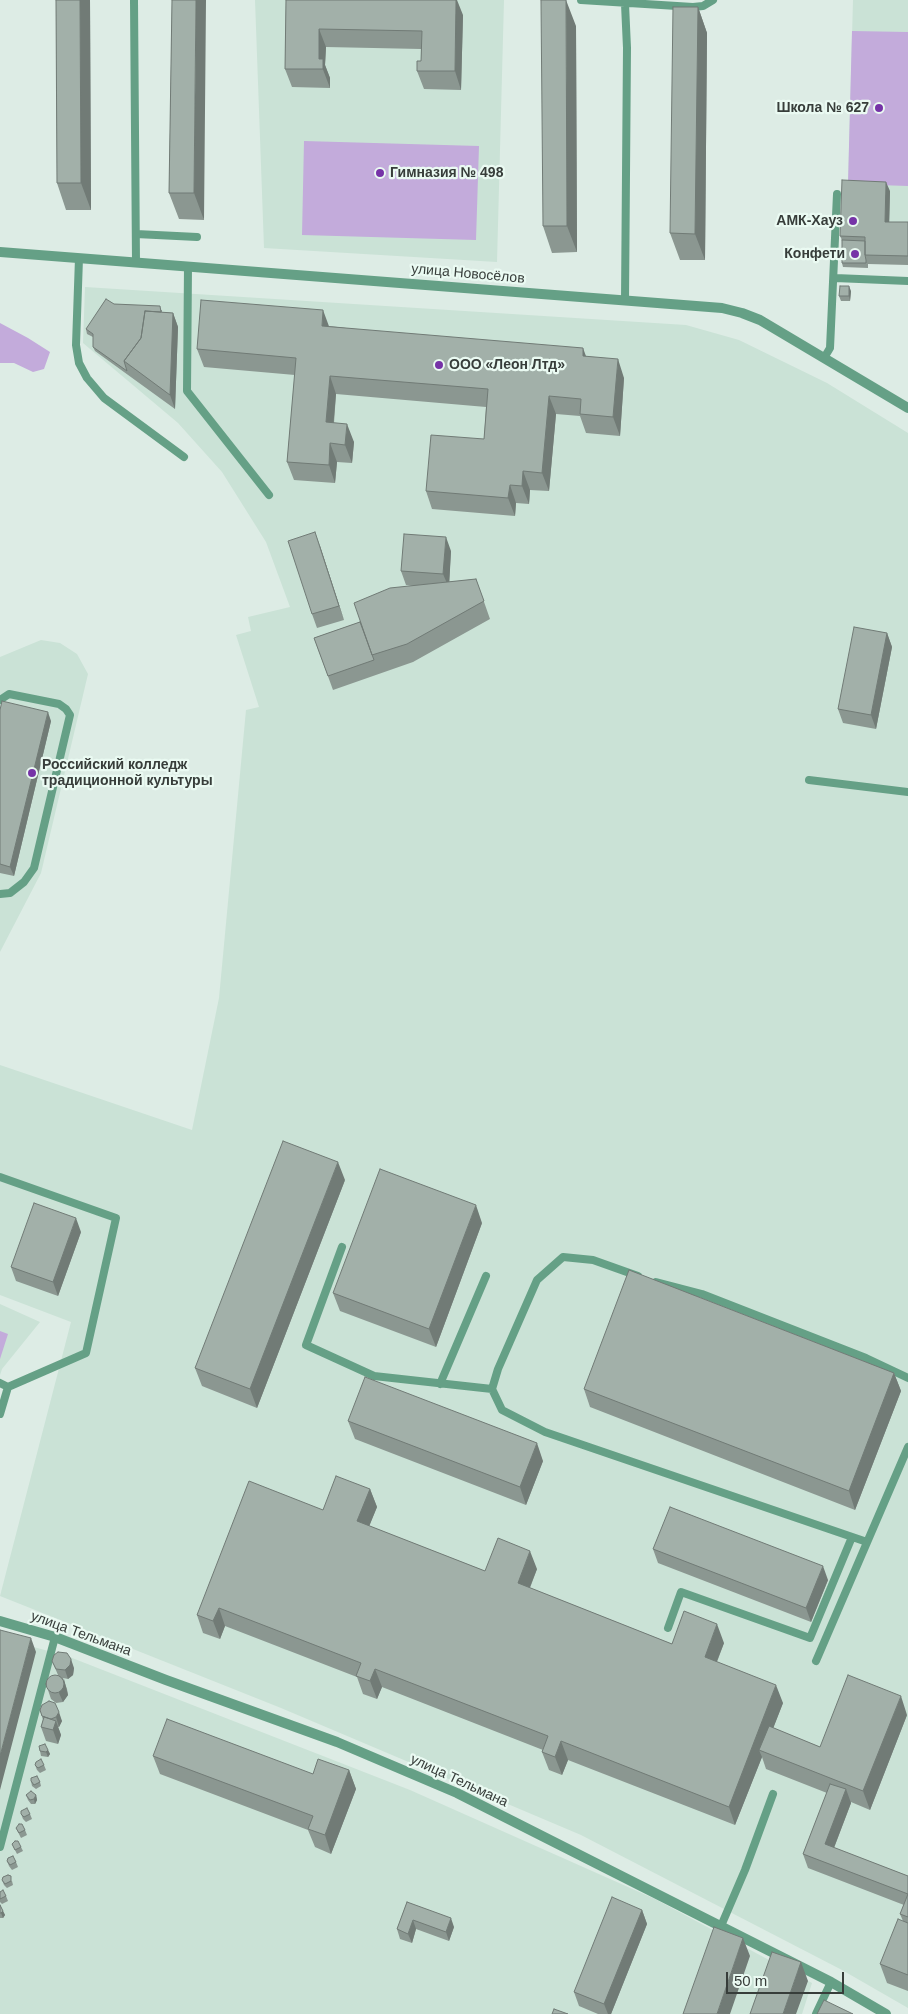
<!DOCTYPE html>
<meta charset="utf-8">
<style>
body{margin:0}
#map{position:relative;width:908px;height:2014px;overflow:hidden;background:#ddece5;font-family:Helvetica,sans-serif}
canvas{display:block}
.scale{position:absolute;left:726px;top:1972px;width:118px;height:22px;box-sizing:border-box;border:2px solid #373d3a;border-top:0;padding-left:6px;font-size:15px;line-height:18px;white-space:nowrap;color:#373d3a;-webkit-text-stroke:4px #eafaf2;paint-order:stroke}
</style>
<div id="map">
<canvas width="908" height="2014"></canvas>
<div class="scale">50 m</div>
</div>
<script>
const c = document.querySelector('canvas').getContext('2d');
c.lineJoin = 'round';
function fill(path, color) { c.fillStyle = color; c.fill(path, 'evenodd'); }
const poly = rows => new Path2D(rows.map(r => 'M' + r).join(''));
function trace(path, color, width, dash) { c.strokeStyle = color; c.lineWidth = width; c.lineCap = dash ? 'butt' : 'round'; c.setLineDash(dash || []); c.stroke(path); }
function label(font, color, halo, rows, align = 'center') {
  c.font = font + ' Helvetica,sans-serif'; c.lineWidth = 4.5; c.setLineDash([]); c.textBaseline = 'middle'; c.strokeStyle = halo; c.fillStyle = color; for (const [text, x, y, turn = 0] of rows) {
    c.save(); c.translate(x, y); c.rotate((+turn || 0) * Math.PI / 180); c.textAlign = isNaN(turn) ? turn : align; if (halo) c.strokeText(text, 0, 0); c.fillText(text, 0, 0); c.restore();
  }
}
fill(poly([
 [255,0,504,0,497,262,264,248],
 [853,0,908,0,908,232,889,231,846,190,848,184],
 [85,287,686,325,739,340,827,383,908,433,908,2008,842,1970,581,1835,281,1708,0,1596,71,1322,0,1295,0,1065,192,1130,219,998,246,710,259,707,236,635,251,631,248,617,290,607,266,542,222,472,178,423,83,343],
 [41,640,60,643,77,654,88,674,41,873,0,952,0,657],
 [0,1304,40,1322,2,1369,0,1375],
 [0,1638,67,1656,410,1790,655,1899,812,1983,802,2014,0,2014]
]), '#cae2d6');
fill(poly([
 [852,31,908,32,908,186,848,184],
 [304,141,479,146,476,240,302,235],
 [0,323,28,338,50,352,44,369,33,372,14,363,0,363],
 [0,1331,8,1334,0,1359]
]), '#c3abdb');
trace(poly([
 [134,0,136,262],
 [581,0,693,7,703,6,713,0],
 [625,4,627,48,625,300],
 [136,234,197,237],
 [79,258,76,345,79,363,87,378,104,398,184,457],
 [188,266,187,391,269,495],
 [835,278,908,281],
 [824,358,830,348,837,194],
 [0,700,9,694,59,704,66,709,70,715,34,868,24,882,10,893,0,894],
 [809,780,908,792],
 [0,1177,116,1218,86,1353,8,1387],
 [342,1247,306,1345,374,1376,492,1389],
 [638,1276,593,1260,563,1257,537,1280,498,1369,492,1389,502,1410,545,1432,867,1542],
 [656,1282,702,1294,866,1358,908,1378],
 [0,1383,8,1387,0,1414],
 [440,1384,486,1276],
 [668,1628,681,1592,810,1638,852,1537],
 [816,1661,908,1447],
 [0,1847,55,1637],
 [721,1926,745,1870,773,1794],
 [816,2014,831,1982]
]), '#65a086', 8);
trace(poly([
 [0,252,722,308,742,313,760,320,908,408],
 [0,1621,55,1637,166,1680,337,1742,457,1793,831,1982,886,2014]
]), '#65a086', 10);
fill(poly([
 [56,0,90,0,91,210,66,210,57,183],
 [172,0,204,220,179,219,169,193],
 [286,0,463,15,461,90,424,89,417,71,421,61,421,49,326,47,325,65,330,78,330,88,292,87,285,69],
 [698,7,707,33,705,260,680,260,670,233],
 [576,26,577,252,552,253,543,226],
 [890,191,889,222,908,222,908,265,868,264,868,268,843,267,842,263,842,240,840,236],
 [851,291,850,301,841,301,839,296],
 [114,304,162,310,162,312,173,313,178,327,175,409,95,351,93,347,93,337,87,334,86,329],
 [329,326,586,356,624,378,620,436,586,433,580,416,556,414,549,491,530,490,529,504,516,503,515,516,432,509,426,491,484,439,486,407,336,394,334,423,354,442,352,463,337,462,335,483,294,480,287,462,295,375,204,367,197,349],
 [320,546,344,620,317,628,312,614],
 [451,551,449,582,476,579,490,619,413,662,333,690,314,638,360,622,414,586,406,585,401,571],
 [887,633,892,647,876,729,843,723,838,709],
 [0,710,51,721,14,876,0,873],
 [345,1180,257,1408,202,1386,195,1368],
 [482,1223,436,1347,340,1311,333,1293],
 [81,1232,58,1296,16,1281,11,1267],
 [894,1373,901,1391,855,1510,590,1407,584,1389],
 [348,1421,543,1461,526,1505,355,1439],
 [370,1489,377,1507,369,1526,485,1571,537,1569,530,1588,672,1644,724,1643,717,1662,783,1703,773,1728,820,1747,907,1715,870,1810,851,1802,851,1803,834,1848,908,1876,908,1991,887,1983,880,1964,903,1921,900,1914,904,1905,808,1868,803,1854,827,1793,766,1769,762,1757,735,1825,568,1760,562,1775,549,1770,542,1752,543,1750,382,1687,377,1699,363,1694,357,1677,225,1626,220,1639,203,1633,197,1615,323,1510],
 [653,1549,828,1580,811,1622,658,1563],
 [52,1661,74,1668,73,1675,68,1679,63,1678,67,1689,68,1695,63,1702,56,1703,51,1699,48,1690,58,1675],
 [42,1705,62,1721,59,1727,58,1727,61,1735,58,1744,46,1741,41,1727,43,1720,40,1710],
 [48,1750,50,1754,48,1757,41,1756,40,1751],
 [153,1756,313,1774,349,1770,356,1789,331,1854,315,1847,308,1830,160,1774],
 [35,1765,44,1765,46,1770,40,1773,37,1770],
 [31,1781,40,1782,41,1786,36,1789,32,1786],
 [26,1795,36,1795,37,1800,35,1804,31,1804,28,1800],
 [21,1814,30,1814,32,1819,26,1822,23,1819],
 [16,1828,25,1830,27,1835,21,1838],
 [12,1844,21,1847,23,1851,17,1854],
 [7,1861,16,1862,18,1867,12,1870,9,1866],
 [2,1880,12,1881,13,1885,7,1888,4,1885],
 [0,1892,6,1896,8,1901,2,1904,0,1902],
 [407,1902,454,1927,449,1941,416,1929,412,1943,400,1939,397,1929],
 [0,1905,5,1915,3,1918,0,1918],
 [642,1910,647,1924,611,2014,598,2014,579,2006,574,1992]
]), '#8b9791');
fill(poly([
 [80,0,90,0,91,210,81,183],
 [196,0,206,0,204,220,194,193],
 [456,0,457,0,463,15,461,90,455,71],
 [566,0,576,26,577,252,567,226],
 [698,7,707,33,705,260,695,234],
 [319,29,326,47,325,65,330,78,330,88,319,59],
 [886,182,890,191,889,231,885,222],
 [849,286,851,291,850,301,849,296],
 [323,310,330,329,322,326],
 [173,313,178,327,175,409,170,395],
 [583,348,590,367,583,356],
 [618,359,624,378,620,436,613,417],
 [330,376,336,394,332,440,326,422],
 [549,396,556,414,549,491,542,473],
 [347,424,354,442,352,463,345,445],
 [330,443,337,462,335,483,329,465],
 [523,471,530,490,529,504,522,486],
 [510,485,516,503,515,516,508,498],
 [315,532,320,546,344,620,339,606],
 [446,537,451,551,449,588,443,574],
 [887,633,892,647,876,729,871,715],
 [48,712,51,721,14,876,10,867],
 [338,1162,345,1180,257,1408,250,1389],
 [476,1205,482,1223,436,1347,429,1329],
 [76,1218,81,1232,58,1296,53,1282],
 [894,1373,901,1391,855,1510,849,1491],
 [537,1443,543,1461,526,1505,520,1487],
 [370,1489,377,1507,364,1539,357,1521],
 [530,1551,537,1569,524,1602,518,1583],
 [823,1566,828,1580,811,1622,806,1608],
 [219,1608,225,1626,220,1639,213,1621],
 [717,1624,724,1643,711,1676,705,1657],
 [31,1638,36,1652,0,1790,0,1756],
 [71,1659,74,1668,73,1675,68,1679,65,1670],
 [375,1669,382,1687,377,1699,370,1681],
 [64,1679,68,1695,63,1702,59,1693],
 [776,1685,783,1703,764,1752,759,1750,762,1757,735,1825,729,1807],
 [901,1696,907,1715,870,1810,863,1791],
 [59,1712,62,1721,59,1727,56,1717],
 [56,1721,61,1735,58,1744,53,1730],
 [561,1741,568,1760,562,1775,555,1757],
 [48,1750,50,1754,48,1757,46,1752],
 [349,1770,356,1789,331,1854,325,1835],
 [846,1789,851,1803,830,1858,825,1844],
 [36,1795,37,1800,35,1804,34,1799],
 [642,1910,647,1924,611,2014,608,2014,604,2004],
 [3,1911,5,1915,3,1918,1,1913],
 [451,1918,454,1927,449,1941,446,1932],
 [413,1920,416,1929,412,1943,408,1934],
 [743,1938,750,1956,730,2014,717,2014],
 [801,1962,808,1981,796,2014,783,2014]
]), '#717b76');
const building = poly([
 [56,0,80,0,81,183,57,183,56,0],
 [172,0,196,0,194,193,169,193,172,0],
 [286,0,456,0,455,71,417,71,417,61,421,61,422,31,319,29,319,59,323,59,323,69,285,69,286,0],
 [541,0,566,0,567,226,543,226,541,0],
 [673,7,698,7,695,234,670,233,673,7],
 [842,180,886,182,885,222,908,222,908,256,865,255,865,237,840,236,842,180],
 [842,240,865,241,865,255,866,260,866,263,842,263,842,240],
 [840,286,849,286,849,296,839,296,840,286],
 [106,299,114,304,160,306,161,312,145,311,141,338,124,361,127,371,93,347,93,334,86,329,106,299],
 [201,300,323,310,322,326,583,348,583,356,618,359,613,417,580,414,581,399,549,396,542,473,523,471,522,486,510,485,508,498,426,491,431,435,484,439,488,389,330,376,326,422,347,424,345,445,330,443,329,465,287,462,296,358,197,349,201,300],
 [145,311,173,313,170,395,124,361,141,338,145,311],
 [315,532,339,606,312,614,288,541,315,532],
 [404,534,446,537,443,574,401,571,404,534],
 [476,579,484,601,407,644,372,655,354,603,390,588,476,579],
 [360,622,374,660,328,676,314,638,360,622],
 [854,627,887,633,871,715,838,709,854,627],
 [2,701,48,712,10,867,0,864,0,710,2,701],
 [283,1141,338,1162,250,1389,195,1368,283,1141],
 [380,1169,476,1205,429,1329,333,1293,380,1169],
 [34,1203,76,1218,53,1282,11,1267,34,1203],
 [629,1270,894,1373,849,1491,584,1389,629,1270],
 [365,1377,537,1443,520,1487,348,1421,365,1377],
 [336,1476,370,1489,357,1521,485,1571,498,1538,530,1551,518,1583,672,1644,684,1611,717,1624,705,1657,776,1685,729,1807,561,1741,555,1757,542,1752,548,1736,375,1669,370,1681,356,1676,361,1663,219,1608,213,1621,197,1615,249,1481,323,1510,336,1476],
 [670,1507,823,1566,806,1608,653,1549,670,1507],
 [0,1630,31,1638,0,1756,0,1630],
 [58,1652,67,1653,71,1659,70,1665,65,1670,56,1669,52,1661,54,1655,58,1652],
 '46 1684a9 9 0 1 1 18 0a9 9 0 1 1-18 0Z',
 [848,1675,901,1696,863,1791,759,1750,769,1726,820,1747,848,1675],
 [49,1701,55,1703,59,1712,56,1717,51,1719,42,1716,40,1710,42,1705,49,1701],
 [44,1717,56,1721,53,1730,41,1727,44,1717],
 [167,1719,313,1774,318,1759,349,1770,325,1835,308,1829,313,1816,153,1756,167,1719],
 [45,1744,48,1750,46,1752,40,1751,39,1746,45,1744],
 [41,1759,44,1765,38,1768,35,1765,36,1762,41,1759],
 [37,1776,40,1782,34,1785,31,1781,31,1778,37,1776],
 [830,1784,846,1789,825,1844,908,1876,908,1917,900,1914,908,1894,803,1854,830,1784],
 [31,1791,36,1795,34,1799,30,1800,26,1795,31,1791],
 [27,1808,30,1814,24,1817,21,1814,21,1811,27,1808],
 [19,1824,22,1824,25,1830,19,1833,16,1828,19,1824],
 [15,1841,18,1841,21,1847,15,1850,12,1844,15,1841],
 [13,1856,16,1862,10,1865,7,1861,8,1858,13,1856],
 [8,1875,11,1876,11,1881,5,1884,2,1880,3,1877,8,1875],
 [3,1890,6,1896,0,1899,0,1892,3,1890],
 [612,1897,642,1910,604,2004,574,1992,612,1897],
 [407,1902,451,1918,446,1932,413,1920,408,1934,397,1929,407,1902],
 [0,1905,3,1911,1,1913,0,1913,0,1905],
 [898,1919,908,1923,908,1975,880,1964,898,1919],
 [714,1927,743,1938,717,2014,683,2014,714,1927],
 [772,1952,801,1962,783,2014,750,2014,772,1952],
 [824,2000,853,2014,817,2014,824,2000],
 [554,2009,568,2014,552,2014,554,2009]
]);
fill(building, '#a2b0a9');
trace(building, '#717b76', 1);
for (const [x, y, r, color] of [
 [879,108,5,"#7633a7"],
 [380,173,5,"#7633a7"],
 [853,221,5,"#7633a7"],
 [855,254,5,"#7633a7"],
 [439,365,5,"#7633a7"],
 [32,773,5,"#7633a7"]
]) { const dot = new Path2D(); dot.arc(x, y, r, 0, 2 * Math.PI); c.fillStyle = color; c.fill(dot); trace(dot, '#eafaf2', 2); }
label('bold 14px', '#373d3a', '#eafaf2', [
 ["Школа № 627",869,108],
 ["Гимназия № 498",390,173,"left"],
 ["АМК-Хауз",843,221],
 ["Конфети",845,254],
 ["ООО «Леон Лтд»",449,365,"left"],
 ["Российский колледж",42,765,"left"],
 ["традиционной культуры",42,781,"left"]
], 'right');
label('14px', '#373d3a', '#eafaf2', [
 ["улица Новосёлов",468,274,5],
 ["улица Тельмана",81,1634,20],
 ["улица Тельмана",459,1781,25]
]);
</script>
